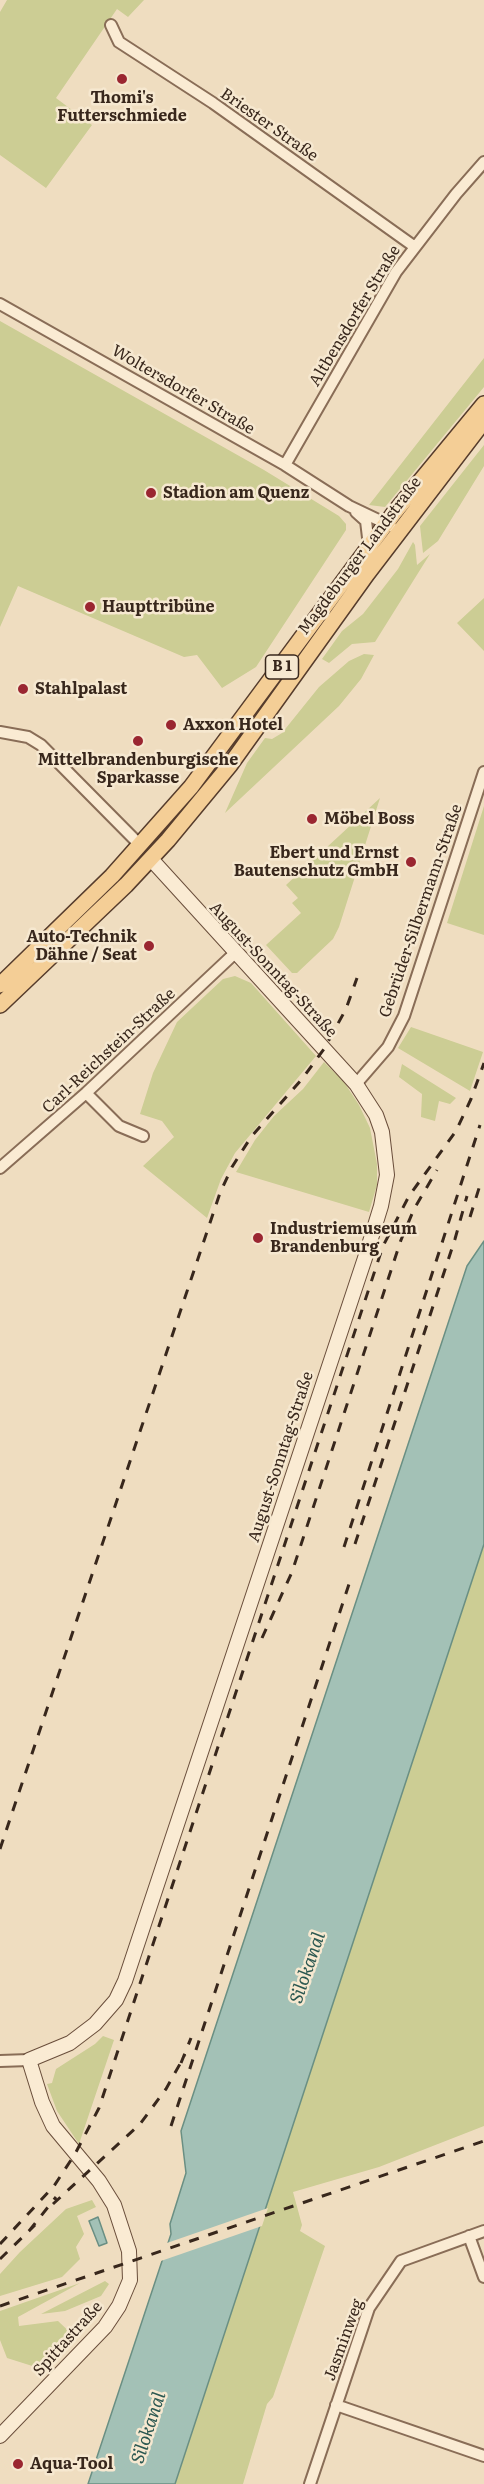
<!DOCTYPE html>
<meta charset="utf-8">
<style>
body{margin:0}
canvas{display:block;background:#efddc0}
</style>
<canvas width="484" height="2484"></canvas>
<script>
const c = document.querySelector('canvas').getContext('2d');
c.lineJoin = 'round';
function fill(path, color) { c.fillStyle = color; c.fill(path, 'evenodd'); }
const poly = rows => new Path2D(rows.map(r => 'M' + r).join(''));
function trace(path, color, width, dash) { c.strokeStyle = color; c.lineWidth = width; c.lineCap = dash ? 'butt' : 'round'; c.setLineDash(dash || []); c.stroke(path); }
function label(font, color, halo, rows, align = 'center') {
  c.font = font + ' Literata,serif'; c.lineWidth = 5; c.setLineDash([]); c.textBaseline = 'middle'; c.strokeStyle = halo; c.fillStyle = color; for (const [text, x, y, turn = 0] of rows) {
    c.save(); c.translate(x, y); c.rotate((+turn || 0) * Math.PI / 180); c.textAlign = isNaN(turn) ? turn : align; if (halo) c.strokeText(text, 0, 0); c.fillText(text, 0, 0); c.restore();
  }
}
fill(poly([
 [7,0,144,0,128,17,117,9,56,98,92,125,46,188,0,155,0,12],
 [0,321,264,470,339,516,346,524,346,530,256,667,222,688,197,655,184,657,18,586,0,627],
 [484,358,484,387,385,507,369,505],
 [484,445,484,466,438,541,423,553,420,526],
 [413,542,415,545,417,565,430,554,375,642,352,644,329,663,322,659,342,631,363,614,398,569],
 [484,598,484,651,457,623],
 [364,654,374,655,361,679,339,706,225,813,247,763,265,738,272,739,282,733,319,687,349,661],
 [380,798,339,927,333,939,297,973,292,973,266,945,301,913,292,903,298,898,286,885],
 [484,806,484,935,447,923],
 [235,976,251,983,316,1056,235,1153,221,1179,207,1218,143,1166,174,1137,162,1121,140,1114,153,1073,177,1022,223,979],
 [411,1027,483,1052,470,1091,398,1048],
 [324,1062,344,1082,359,1105,370,1128,377,1164,377,1185,369,1212,236,1172,255,1140,274,1116,303,1089],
 [402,1064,456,1098,450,1104,439,1101,435,1121,421,1117,422,1094,399,1077],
 [484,1544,484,2126,379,2167,293,2192,302,2225,300,2231,325,2246,273,2397,267,2404,243,2484,175,2484],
 [103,2036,114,2040,79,2144,57,2111,47,2084,52,2083,56,2069,95,2044],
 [92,2200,96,2207,77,2216,84,2234,76,2247,80,2259,62,2277,0,2296,0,2274,20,2252,66,2209],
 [105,2281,109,2284,101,2296,65,2311,41,2314],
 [80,2283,18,2317,19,2326,58,2321,75,2337,45,2370,7,2358,0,2340,0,2311]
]), '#cccd94');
const water = poly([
 [484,1241,484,1544,175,2484,88,2484,171,2234,170,2224,186,2173,181,2131,467,1266,484,1241],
 [98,2217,107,2243,99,2246,89,2221,98,2217]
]);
fill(water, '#a3c1b6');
trace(water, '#6a8f83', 1.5);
fill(poly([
 [268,2208,262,2226,158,2262,164,2244]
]), '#efddc0');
const street = poly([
 [111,25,119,42,213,103,415,247],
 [0,304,285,465,349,506,391,526],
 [285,465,396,272,456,194,484,162],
 [356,512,366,521,369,546],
 [0,732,28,737,41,745,140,845],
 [356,1084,388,1047,404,1016,484,772],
 [86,1093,119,1126,143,1136],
 [0,1168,86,1093,235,953],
 [0,2061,29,2060],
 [469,2236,484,2277],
 [336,2405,484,2456],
 [310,2484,369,2308,401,2261,484,2231]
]);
const secondary = poly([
 [0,2436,105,2327,119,2306,130,2280,129,2251,114,2205,99,2181,53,2126,42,2102,29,2060,70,2043,95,2024,116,2000,125,1981,365,1258,381,1206,387,1175,382,1132,376,1115,356,1084,151,859]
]);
const primary = poly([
 [0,985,112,876,191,787,394,513,484,404],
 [0,1005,126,885,168,840,230,765,367,574,484,421]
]);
trace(street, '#896d57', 14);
trace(secondary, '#6a4e3b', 16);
trace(primary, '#563c2c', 18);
trace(street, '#faebd3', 10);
trace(secondary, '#faebd3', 14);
trace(primary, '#f4ce96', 15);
trace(poly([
 [470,1217,480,1185],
 [355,1544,455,1239,467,1196],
 [344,1547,480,1125],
 [262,1638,292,1572,401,1240,414,1209,437,1170],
 [0,1849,220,1193,232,1167,251,1137,302,1079,324,1049,346,1009,357,978],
 [181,2063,191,2038],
 [171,2126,351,1578],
 [53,2204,140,2124,166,2089,185,2055],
 [29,2231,56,2197],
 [0,2244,54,2186,75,2154,99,2108,383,1246,409,1196,456,1131,471,1099,484,1063],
 [0,2259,35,2225],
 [0,2306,484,2141]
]), '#38271c', 3, [10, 10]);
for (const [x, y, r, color] of [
 [122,79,6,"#9a2631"],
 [151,493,6,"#9a2631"],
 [90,607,6,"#9a2631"],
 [23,689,6,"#9a2631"],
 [171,725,6,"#9a2631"],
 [138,741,6,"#9a2631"],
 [312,819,6,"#9a2631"],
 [411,862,6,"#9a2631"],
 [149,946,6,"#9a2631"],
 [258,1238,6,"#9a2631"],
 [18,2464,6,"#9a2631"]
]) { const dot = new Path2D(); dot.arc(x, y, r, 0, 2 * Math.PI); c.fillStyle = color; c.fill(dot); trace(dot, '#f6e8d0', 2); }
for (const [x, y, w] of [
 [282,667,33]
]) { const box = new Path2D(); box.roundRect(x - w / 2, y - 12, w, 24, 4.5); c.fillStyle = '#f6e8d0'; c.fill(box); trace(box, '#38271c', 1.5); }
label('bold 15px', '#38271c', null, [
 ["B 1",282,667]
]);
label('bold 16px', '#38271c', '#f6e8d0', [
 ["Thomi's",122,98,"center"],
 ["Futterschmiede",122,116,"center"],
 ["Stadion am Quenz",163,493],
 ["Haupttribüne",102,607],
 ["Stahlpalast",35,689],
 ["Axxon Hotel",183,725],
 ["Mittelbrandenburgische",138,760,"center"],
 ["Sparkasse",138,778,"center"],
 ["Möbel Boss",324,819],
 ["Ebert und Ernst",399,853,"right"],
 ["Bautenschutz GmbH",399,871,"right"],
 ["Auto-Technik",137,937,"right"],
 ["Dähne / Seat",137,955,"right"],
 ["Industriemuseum",270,1229],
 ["Brandenburg",270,1247],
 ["Aqua-Tool",30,2464]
], 'left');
label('16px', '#38271c', '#f6e8d0', [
 ["Briester Straße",269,125,35],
 ["Altbensdorfer Straße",355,316,-59],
 ["Woltersdorfer Straße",183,390,30],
 ["Magdeburger Landstraße",360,556,-53],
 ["Gebrüder-Silbermann-Straße",421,911,-71],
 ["August-Sonntag-Straße",273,970,47],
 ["Carl-Reichstein-Straße",109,1051,-43],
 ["August-Sonntag-Straße",281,1457,-72],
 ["Spittastraße",68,2339,-48],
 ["Jasminweg",344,2340,-70]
]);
label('italic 18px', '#2b5851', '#f6e8d0', [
 ["Silokanal",308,1968,-71],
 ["Silokanal",149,2428,-72]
]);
</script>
